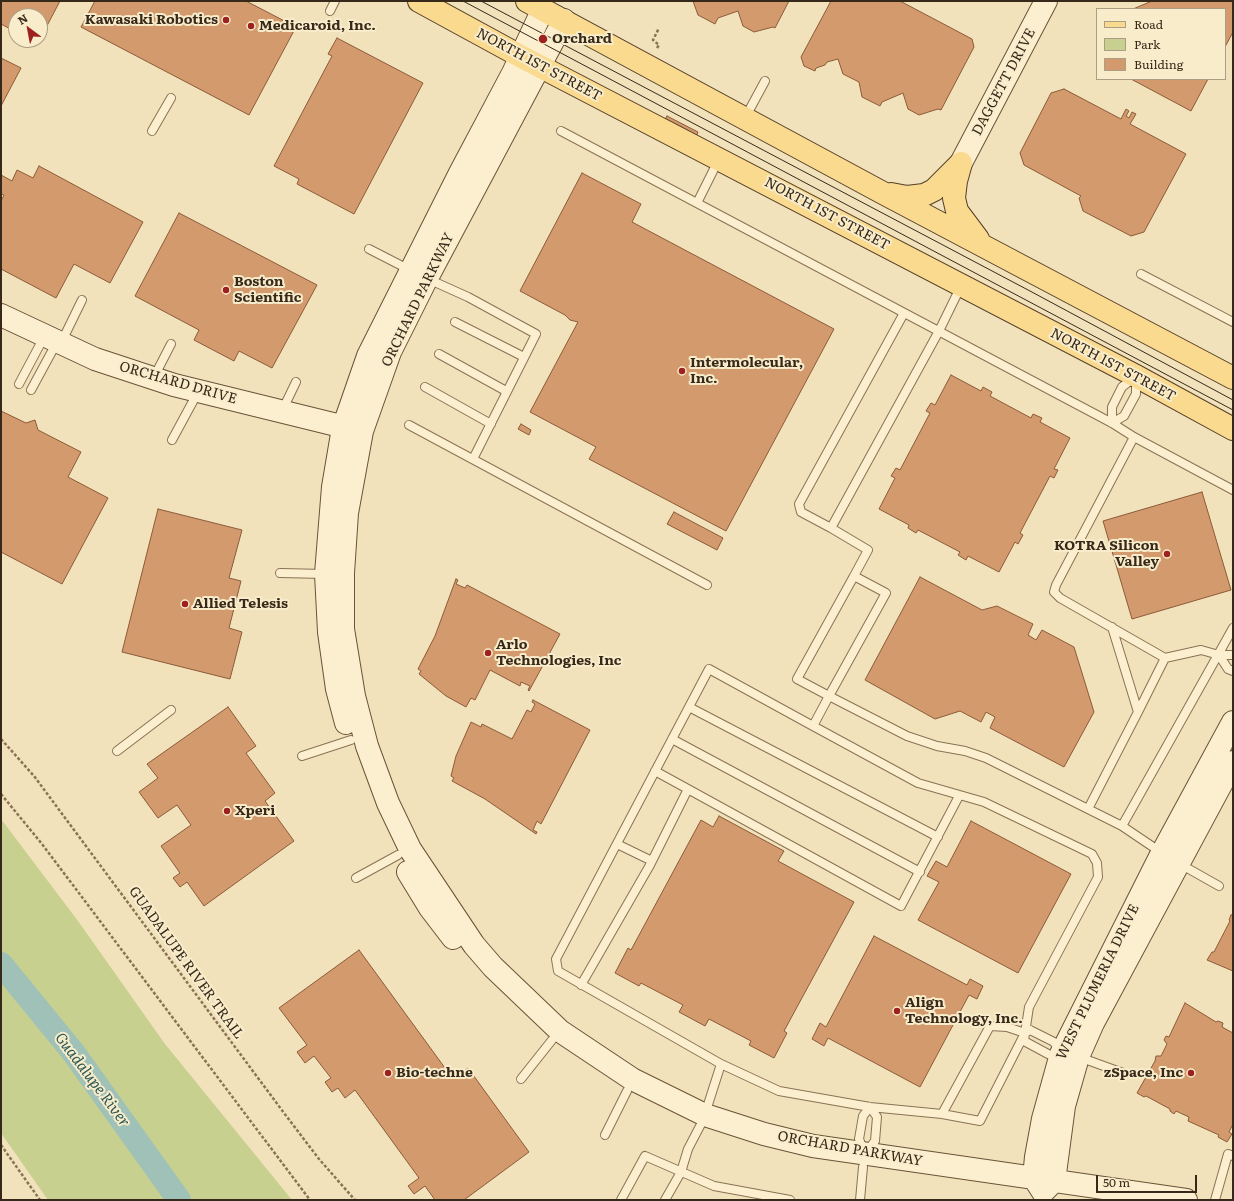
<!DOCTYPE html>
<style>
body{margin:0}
#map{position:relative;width:1234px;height:1201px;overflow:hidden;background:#f1e2bb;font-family:Literata,serif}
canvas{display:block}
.frame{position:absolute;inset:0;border:2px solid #37291a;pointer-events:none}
.legend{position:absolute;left:1096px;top:8px;width:130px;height:72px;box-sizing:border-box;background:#f8eccb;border:1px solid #ab9e84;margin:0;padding:5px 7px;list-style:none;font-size:12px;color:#37291a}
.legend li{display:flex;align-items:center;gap:8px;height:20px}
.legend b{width:20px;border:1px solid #ab9e84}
.north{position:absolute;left:8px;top:8px;width:40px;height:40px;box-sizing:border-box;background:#f8eccb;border:1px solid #ab9e84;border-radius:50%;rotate:328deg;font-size:11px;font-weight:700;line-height:16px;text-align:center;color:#37291a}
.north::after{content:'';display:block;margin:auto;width:14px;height:18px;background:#9d211f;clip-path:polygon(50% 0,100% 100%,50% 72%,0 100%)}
.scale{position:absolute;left:1096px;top:1175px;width:101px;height:18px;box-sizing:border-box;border:2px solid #37291a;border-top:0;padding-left:5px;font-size:12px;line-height:14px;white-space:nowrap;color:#37291a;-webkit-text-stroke:3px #f8eccb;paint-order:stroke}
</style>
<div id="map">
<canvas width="1234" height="1201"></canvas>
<div class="frame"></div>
<ul class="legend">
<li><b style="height:5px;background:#f9da8e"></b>Road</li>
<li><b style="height:11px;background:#c7d08e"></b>Park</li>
<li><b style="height:11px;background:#d39a6d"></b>Building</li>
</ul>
<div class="north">N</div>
<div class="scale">50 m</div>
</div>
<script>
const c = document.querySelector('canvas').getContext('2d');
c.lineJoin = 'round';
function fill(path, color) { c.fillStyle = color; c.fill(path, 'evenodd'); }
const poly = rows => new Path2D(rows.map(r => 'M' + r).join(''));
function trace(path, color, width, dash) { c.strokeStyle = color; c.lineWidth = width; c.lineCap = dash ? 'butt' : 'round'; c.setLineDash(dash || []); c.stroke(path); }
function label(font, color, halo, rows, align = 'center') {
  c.font = font + ' Literata,serif'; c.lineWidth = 4; c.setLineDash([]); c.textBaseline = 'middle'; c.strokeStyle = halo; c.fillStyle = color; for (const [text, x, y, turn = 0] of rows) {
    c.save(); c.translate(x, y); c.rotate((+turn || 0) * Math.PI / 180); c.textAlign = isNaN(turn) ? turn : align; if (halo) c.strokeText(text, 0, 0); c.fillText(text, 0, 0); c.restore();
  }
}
fill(poly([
 [1,819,78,921,165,1044,292,1200,48,1200,1,1133]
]), '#c7d08e');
trace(poly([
 [1,964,73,1052,179,1200]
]), '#a0c1b8', 24);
const building = poly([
 [1,1,60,1,40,39,40,16,16,16,16,32,1,24,1,1],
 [95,1,246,1,296,27,249,115,81,27,95,1],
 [693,1,789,1,775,28,773,27,754,32,743,26,738,11,718,18,715,24,698,15,693,1],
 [831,1,900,1,972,39,974,47,941,110,938,109,919,115,908,109,903,93,882,102,880,106,862,97,859,82,843,74,838,59,827,62,825,65,816,68,815,71,804,66,801,57,831,1],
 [1152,1,1233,1,1233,32,1225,47,1225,9,1133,9,1152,1],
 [337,38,423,83,354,214,297,184,299,179,274,166,332,56,328,54,337,38],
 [1,58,21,68,1,106,1,58],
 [1131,79,1208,79,1191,111,1131,79],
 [1064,89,1121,119,1126,109,1129,111,1126,116,1129,118,1132,112,1136,114,1130,124,1186,154,1144,232,1131,236,1083,211,1079,198,1081,196,1024,165,1020,153,1051,93,1064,89],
 [667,116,698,132,696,137,664,121,667,116],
 [39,166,143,222,110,283,74,264,56,298,1,269,1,201,4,195,1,194,1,175,12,181,17,170,33,178,39,166],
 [582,173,641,204,632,222,834,329,726,531,589,459,596,447,530,412,578,322,570,320,565,315,520,291,582,173],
 [179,213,317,285,272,368,239,351,234,361,194,340,199,330,135,296,179,213],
 [951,375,981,391,983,387,992,392,990,396,1031,418,1033,414,1042,418,1040,422,1070,438,1054,469,1058,470,1054,478,1050,476,1020,533,1023,535,1018,544,1015,542,999,572,968,556,966,560,958,555,960,552,918,530,916,533,908,528,909,525,879,509,895,478,891,476,896,468,900,470,930,413,926,411,931,403,935,405,951,375],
 [1,411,26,423,35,420,38,430,81,452,68,477,108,498,62,584,1,552,1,411],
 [521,424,531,430,529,435,518,429,521,424],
 [1202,492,1231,590,1132,619,1103,521,1202,492],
 [158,509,242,530,229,578,241,581,229,628,242,632,230,679,122,652,158,509],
 [674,512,723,538,717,550,667,524,674,512],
 [920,577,982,610,997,606,1033,624,1028,635,1036,640,1042,630,1074,647,1094,712,1064,767,990,728,995,717,986,712,981,722,960,711,935,719,865,680,920,577],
 [456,579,458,580,456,584,465,588,467,585,560,634,529,691,528,690,530,686,521,682,520,686,490,670,475,700,471,698,466,707,446,696,419,674,421,671,418,669,435,636,456,579],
 [533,700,590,730,541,824,537,821,533,830,537,832,536,834,485,799,452,781,454,778,451,776,456,756,471,722,481,727,482,724,512,739,527,710,531,712,535,704,532,702,533,700],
 [228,707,256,746,246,753,275,793,265,801,294,841,204,906,187,882,180,887,173,878,180,873,161,846,191,825,177,805,158,818,139,792,158,778,147,764,228,707],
 [719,816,784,851,778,861,854,902,784,1031,787,1033,774,1058,749,1045,751,1041,709,1019,705,1026,679,1012,683,1005,641,983,639,986,615,973,628,948,631,950,701,820,713,827,719,816],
 [971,821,1071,874,1018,973,918,920,939,882,927,876,936,861,947,867,971,821],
 [1231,915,1233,915,1233,971,1207,960,1212,952,1214,952,1230,921,1229,920,1231,915],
 [874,936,967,985,970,979,983,986,977,999,969,995,920,1087,828,1038,824,1046,812,1039,820,1023,826,1027,874,936],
 [359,950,453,1079,468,1068,529,1152,464,1200,435,1200,425,1186,414,1194,408,1186,419,1178,355,1090,345,1098,338,1088,332,1092,325,1082,331,1078,314,1056,305,1063,297,1052,307,1045,279,1008,359,950],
 [1185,1003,1216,1022,1218,1021,1223,1023,1222,1027,1233,1033,1233,1124,1229,1132,1232,1134,1227,1142,1218,1137,1219,1135,1188,1121,1189,1117,1176,1111,1174,1114,1170,1111,1170,1109,1146,1096,1144,1097,1137,1093,1155,1061,1156,1056,1161,1056,1167,1044,1164,1040,1166,1036,1169,1037,1185,1003]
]);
fill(building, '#d39a6d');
trace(building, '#8b5a38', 1);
const lane = poly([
 [330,11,335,1],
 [745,118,765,81],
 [152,131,171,98],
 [561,131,1112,423,1134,437,1233,490],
 [697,203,718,161],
 [369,249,410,270],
 [1141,274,1233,322],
 [428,279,468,297,536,334,473,459],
 [455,322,524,357],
 [61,343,82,300],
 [439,354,506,391],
 [1136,376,1136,394,1124,416,1112,423,1112,407,1122,387,1136,376],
 [154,377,171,344],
 [19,384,44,337],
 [425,387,491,424],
 [31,390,57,342],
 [282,411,296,382],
 [409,425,707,585],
 [1134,437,1056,585,1054,592,1060,598,1165,658,1201,650,1219,655],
 [172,440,198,392],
 [831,528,801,512,799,504,904,313],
 [280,573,325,574],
 [854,576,797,679,829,696,886,593,854,576,868,550,831,528,939,331,961,286],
 [1233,655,1219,655,1228,669,1233,671],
 [689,707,938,837],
 [1138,712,1165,658],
 [672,739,920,872],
 [117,751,171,710],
 [302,756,351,740],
 [655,771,901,906,959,796],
 [1088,809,1138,712,1112,627],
 [1122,826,1162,853],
 [617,844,652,861],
 [1180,864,1219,886],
 [356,878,398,855],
 [581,985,650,865,688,789],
 [1030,1030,1054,1042,1061,1054,1050,1055,1024,1041,1025,1033,1030,1030],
 [1079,1057,1123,1073],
 [721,1064,779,1091,870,1107,942,1114,980,1121,1025,1033,1029,1007,1098,877,1097,863,1092,854,984,802,918,783,813,726],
 [521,1079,552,1040],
 [870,1107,877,1117,875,1141,865,1154,859,1139,863,1116,870,1107],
 [705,1114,721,1064,558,971,556,959,709,669,813,726,829,696,907,736,937,746,965,751,986,758,1122,826,1233,628],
 [942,1114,990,1026,1007,1027,1025,1033],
 [605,1135,627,1091],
 [621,1200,645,1156,714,1186,790,1200],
 [665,1200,681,1172,688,1149,700,1126],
 [860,1200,863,1167],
 [1215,1200,1228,1154,1233,1156]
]);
const secondary = poly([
 [564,20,427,278,390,352,362,431,347,513,343,573,343,629,354,696,367,746,388,803,410,849,474,945,493,967,560,1031,632,1079,705,1115,764,1134,813,1146,1186,1200],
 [961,163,1046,1],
 [1,315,95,359,174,385,357,430],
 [1233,722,1162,853,1061,1054,1043,1119,1036,1157,1034,1178,1043,1192,1054,1181,1064,1106,1078,1057,1093,1023,1233,762],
 [346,723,337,689,329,632,326,574,333,487,343,428,368,356,460,173,513,73,543,9],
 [408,872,430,908,453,938]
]);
const primary = poly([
 [419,1,520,56,1136,376,1233,429],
 [527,1,883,193,1233,378],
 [961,163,956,181,954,198,957,211,978,239],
 [891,194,907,197,924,195,934,190,961,163]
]);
trace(lane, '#8a7254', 10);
trace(secondary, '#6b5237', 24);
trace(primary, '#563f29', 24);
trace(poly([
 [657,48,659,45,653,40,659,28],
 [1,739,34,776,284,1113,319,1159,355,1200],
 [1,794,42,844,310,1200],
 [1,1145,40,1200]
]), '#8a7254', 2.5, [3, 2]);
trace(lane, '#fcefcf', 8);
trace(secondary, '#fcefcf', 22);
trace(primary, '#f9da8e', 22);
trace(poly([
 [463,1,1233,410],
 [481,1,1030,291,1233,400]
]), '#37291a', 1);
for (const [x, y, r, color] of [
 [226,20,4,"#9d211f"],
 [251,26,4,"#9d211f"],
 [543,39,5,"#9d211f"],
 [226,290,4,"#9d211f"],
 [682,371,4,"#9d211f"],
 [1167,554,4,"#9d211f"],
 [185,604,4,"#9d211f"],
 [488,653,4,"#9d211f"],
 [227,811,4,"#9d211f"],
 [897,1011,4,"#9d211f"],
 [388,1073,4,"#9d211f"],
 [1191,1073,4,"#9d211f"]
]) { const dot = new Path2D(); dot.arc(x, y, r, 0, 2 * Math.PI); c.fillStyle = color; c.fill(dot); trace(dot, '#f8eccb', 1.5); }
label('bold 14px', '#37291a', '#f8eccb', [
 ["Kawasaki Robotics",218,20,"right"],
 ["Medicaroid, Inc.",259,26],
 ["Orchard",552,39],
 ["Boston",234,282],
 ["Scientific",234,298],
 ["Intermolecular,",690,363],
 ["Inc.",690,379],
 ["KOTRA Silicon",1159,546,"right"],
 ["Valley",1159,562,"right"],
 ["Allied Telesis",193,604],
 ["Arlo",496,645],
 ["Technologies, Inc",496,661],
 ["Xperi",235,811],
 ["Align",905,1003],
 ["Technology, Inc.",905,1019],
 ["Bio-techne",396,1073],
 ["zSpace, Inc",1183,1073,"right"]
], 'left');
label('14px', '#37291a', '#f8eccb', [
 ["NORTH 1ST STREET",539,65,28],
 ["DAGGETT DRIVE",1004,82,-62],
 ["NORTH 1ST STREET",827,214,28],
 ["ORCHARD PARKWAY",418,300,-64],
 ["NORTH 1ST STREET",1113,365,28],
 ["ORCHARD DRIVE",178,383,16],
 ["GUADALUPE RIVER TRAIL",186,963,54],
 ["WEST PLUMERIA DRIVE",1098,982,-64],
 ["ORCHARD PARKWAY",850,1149,10]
]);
label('italic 15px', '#285856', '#f8eccb', [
 ["Guadalupe River",92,1080,53]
]);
</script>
